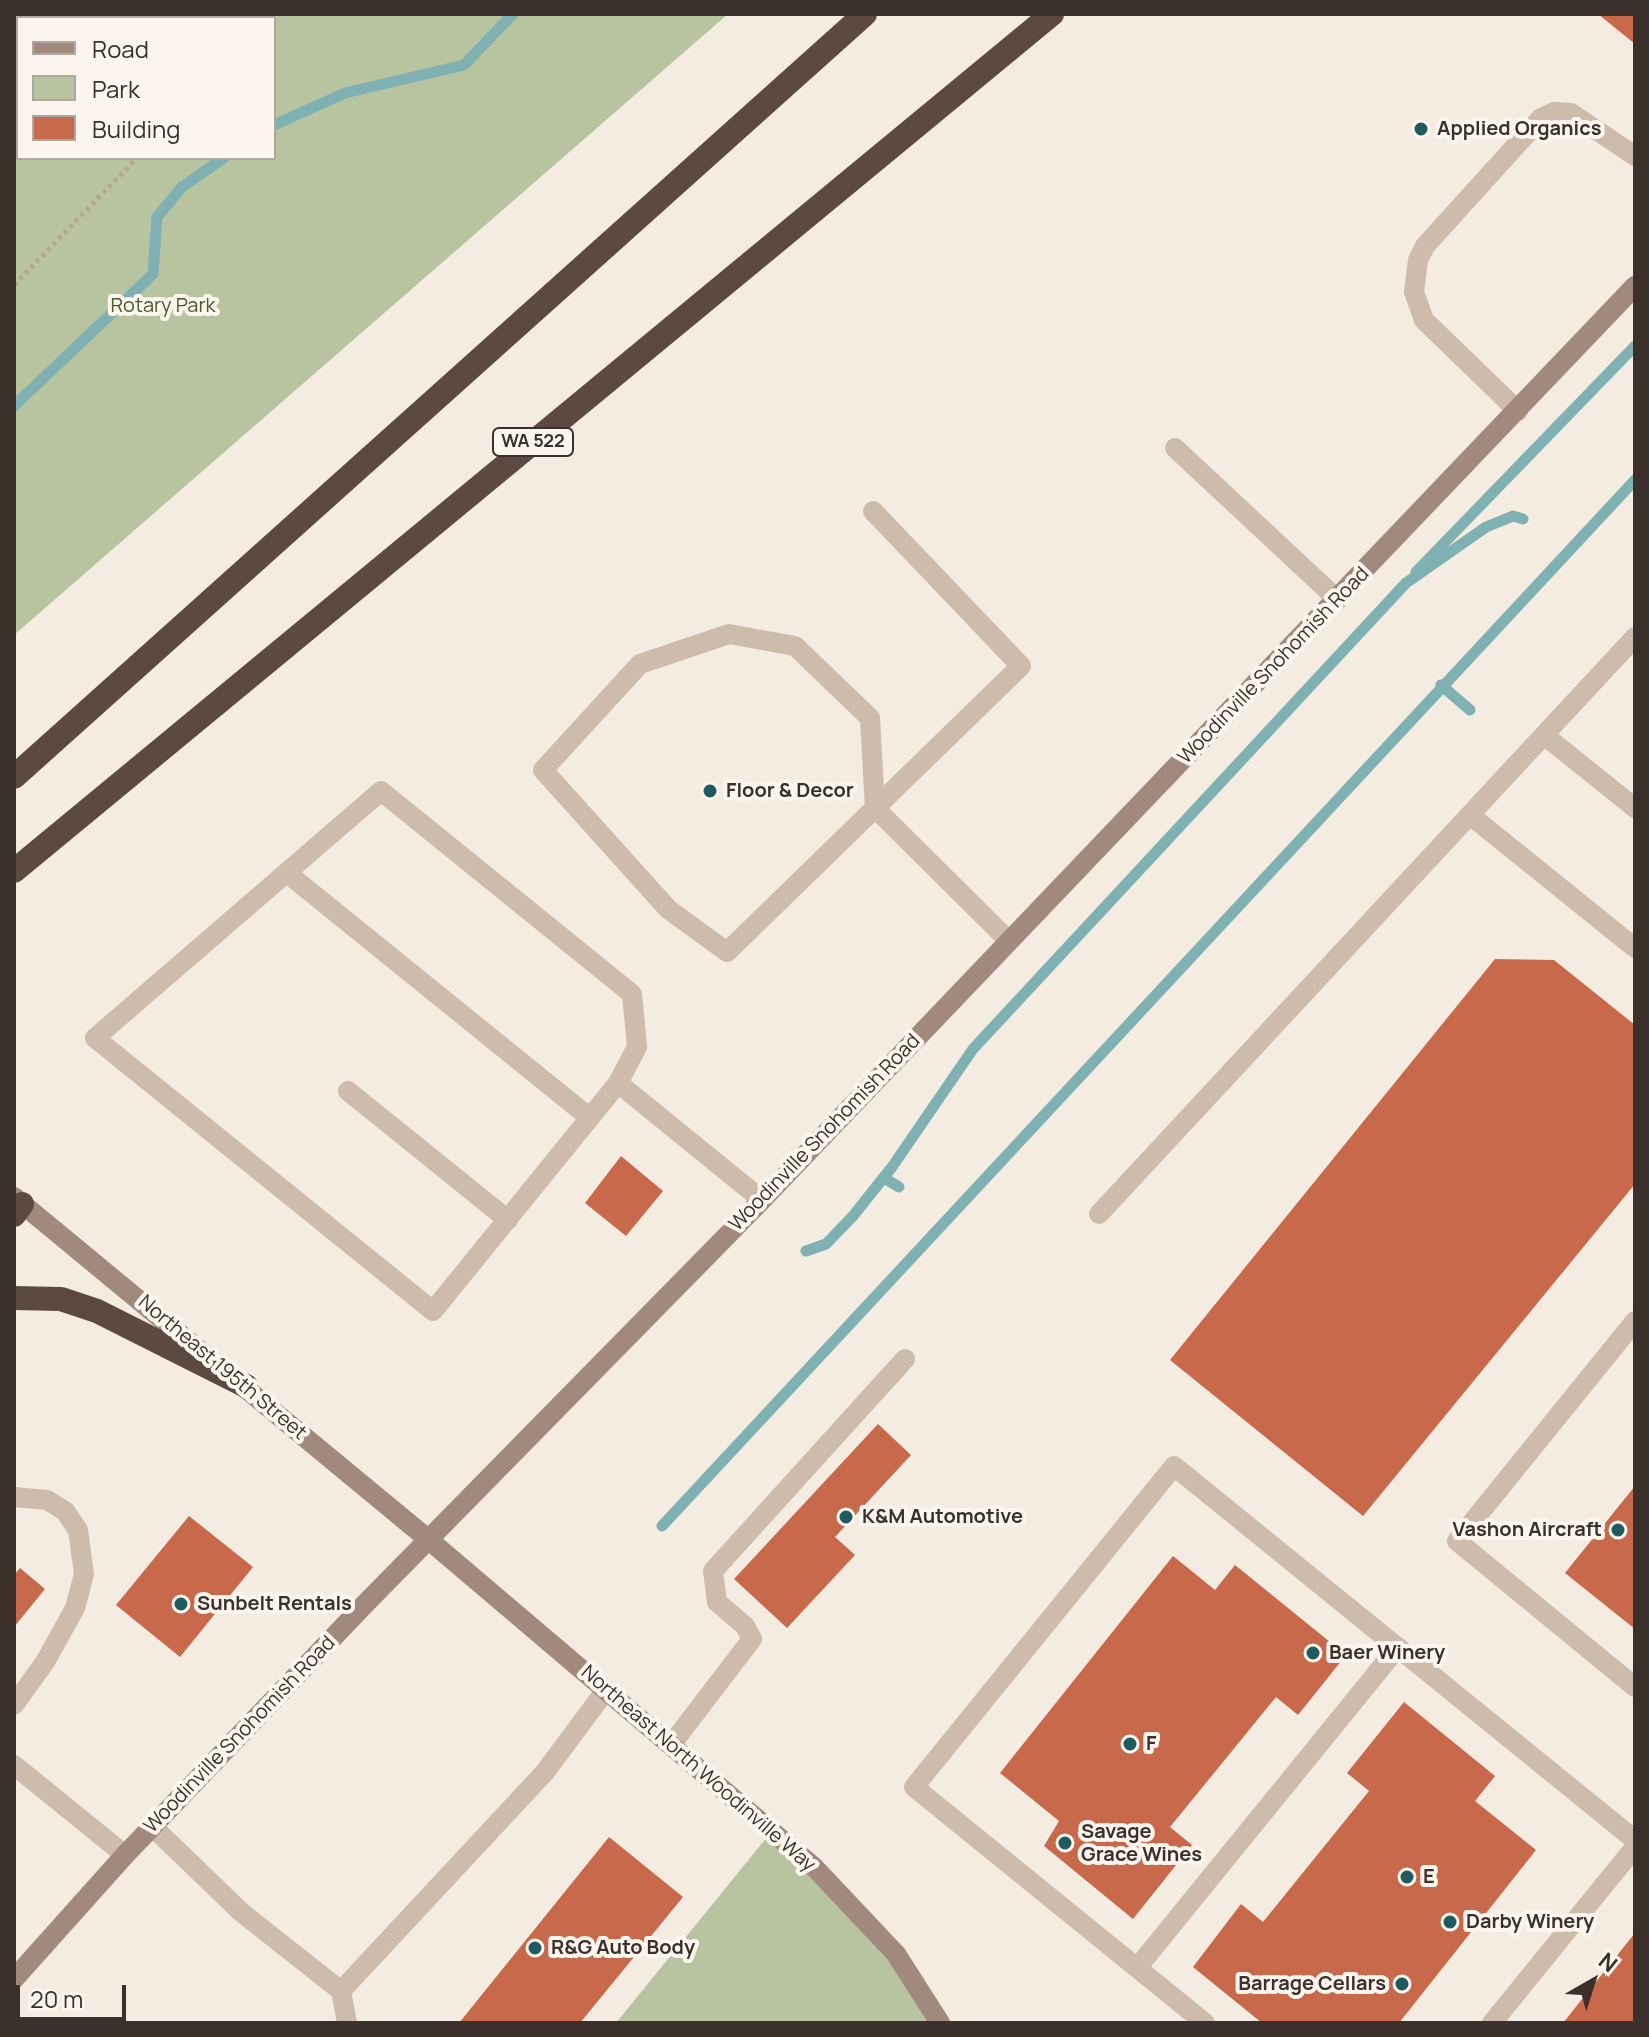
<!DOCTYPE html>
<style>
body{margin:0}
#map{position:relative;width:1649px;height:2037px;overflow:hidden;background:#f4ebe1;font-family:Manrope,sans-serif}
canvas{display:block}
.frame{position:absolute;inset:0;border:16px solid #3b302b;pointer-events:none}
.legend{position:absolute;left:16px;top:16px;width:260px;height:144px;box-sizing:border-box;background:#fbf5ee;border:2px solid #aea6a0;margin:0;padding:10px 14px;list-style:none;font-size:24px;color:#3b302b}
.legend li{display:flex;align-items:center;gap:16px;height:40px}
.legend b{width:40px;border:2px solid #aea6a0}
.north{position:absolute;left:1553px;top:1941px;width:80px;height:80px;-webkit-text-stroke:6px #fbf5ee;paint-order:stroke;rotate:39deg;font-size:22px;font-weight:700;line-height:32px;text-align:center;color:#3b302b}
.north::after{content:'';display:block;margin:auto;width:28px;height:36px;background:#3b302b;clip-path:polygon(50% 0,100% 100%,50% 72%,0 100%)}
.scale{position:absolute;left:16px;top:1985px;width:110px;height:36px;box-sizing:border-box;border:4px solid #3b302b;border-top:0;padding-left:10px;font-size:24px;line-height:28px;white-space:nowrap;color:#3b302b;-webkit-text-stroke:6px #fbf5ee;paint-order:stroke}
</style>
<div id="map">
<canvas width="1649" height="2037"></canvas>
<div class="frame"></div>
<ul class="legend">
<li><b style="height:10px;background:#a18a7d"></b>Road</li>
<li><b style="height:22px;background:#b8c4a0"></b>Park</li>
<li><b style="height:22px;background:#c8694b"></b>Building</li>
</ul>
<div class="north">N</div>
<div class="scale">20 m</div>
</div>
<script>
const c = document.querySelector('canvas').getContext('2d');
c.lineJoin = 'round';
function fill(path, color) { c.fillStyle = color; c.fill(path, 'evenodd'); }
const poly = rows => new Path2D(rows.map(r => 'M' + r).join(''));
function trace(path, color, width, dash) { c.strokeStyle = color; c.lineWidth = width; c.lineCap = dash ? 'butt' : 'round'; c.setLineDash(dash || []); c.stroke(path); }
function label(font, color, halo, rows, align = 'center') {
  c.font = font + ' Manrope,sans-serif'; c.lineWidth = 8; c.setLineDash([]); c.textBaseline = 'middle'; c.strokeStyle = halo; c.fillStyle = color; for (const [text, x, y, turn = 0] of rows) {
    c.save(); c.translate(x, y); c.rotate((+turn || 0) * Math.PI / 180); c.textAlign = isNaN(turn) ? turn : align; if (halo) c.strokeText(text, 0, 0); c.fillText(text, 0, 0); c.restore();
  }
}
fill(poly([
 [14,14,728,14,14,635],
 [18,18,274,18,274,158,18,158],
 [772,1831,814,1867,940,2023,616,2023]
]), '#b8c4a0');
trace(poly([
 [274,125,345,93,464,65,513,14],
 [14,406,153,274,157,217,182,187,224,158],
 [1416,572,1635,346],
 [1441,685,1470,710],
 [884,1178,899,1187],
 [806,1251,826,1244,853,1216,892,1167,973,1049,1406,583,1486,527,1513,516,1523,519],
 [662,1526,1635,480]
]), '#7fb0b2', 11);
fill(poly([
 [1598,14,1635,14,1635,44],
 [1495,959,1554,960,1635,1025,1635,1184,1363,1516,1170,1360],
 [621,1156,663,1191,626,1236,585,1203],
 [878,1424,911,1455,835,1537,855,1555,787,1628,734,1579],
 [1635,1486,1635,1629,1565,1573],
 [189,1516,253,1567,180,1657,116,1605],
 [1173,1556,1215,1590,1235,1565,1346,1655,1298,1715,1276,1697,1170,1827,1192,1845,1133,1919,1044,1846,1059,1821,1000,1773],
 [20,1568,45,1589,14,1627,14,1575],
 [1404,1702,1495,1776,1475,1801,1536,1850,1399,2023,1262,2023,1193,1967,1241,1904,1263,1922,1369,1791,1347,1773],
 [609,1837,683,1897,580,2023,459,2023],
 [1635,1933,1635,2023,1563,2023]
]), '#c8694b');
trace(poly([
 [255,18,259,14],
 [14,285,137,158]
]), '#b9a596', 5, [4, 4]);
trace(poly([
 [1518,411,1424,320,1414,292,1418,260,1425,246,1541,118,1554,112,1571,113,1635,156],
 [1175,448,1338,600],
 [873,511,1021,666,875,808,727,952,668,909,543,770,640,664,729,634,795,646,870,718,875,808,1009,941],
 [1544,735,1635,808],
 [381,791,632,994,637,1047,618,1083,433,1311,95,1038,381,791],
 [1470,815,1635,948],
 [287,873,590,1118],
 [618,1083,762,1200],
 [348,1091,508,1220],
 [1099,1214,1635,637],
 [1635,1321,1457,1541,1635,1687],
 [14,1497,47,1500,65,1511,78,1530,84,1574,75,1608,45,1662,14,1705],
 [671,1745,752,1639,745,1626,717,1602,713,1571,905,1359],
 [14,1765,125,1855],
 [153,1827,241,1912,341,1991,545,1772,606,1690],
 [1137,1968,1398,1647],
 [341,1991,347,2023],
 [1205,2023,914,1787,1174,1466,1635,1840],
 [1492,2023,1635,1847]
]), '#cdbbac', 20);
trace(poly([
 [14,1197,429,1540,814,1867,896,1954,940,2023],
 [14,1979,125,1855,367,1602,762,1200,1635,286]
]), '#a18a7d', 20);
trace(poly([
 [14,777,865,14],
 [14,871,1052,14],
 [14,1215,22,1204],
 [14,1298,61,1299,97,1311,246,1386]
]), '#5c4a42', 24);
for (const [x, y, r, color] of [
 [1421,129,8,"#1f5a5e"],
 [710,791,8,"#1f5a5e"],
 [846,1517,8,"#1f5a5e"],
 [1618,1530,8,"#1f5a5e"],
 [181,1604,8,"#1f5a5e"],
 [1313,1653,8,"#1f5a5e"],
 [1130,1744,8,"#1f5a5e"],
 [1065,1843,8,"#1f5a5e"],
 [1407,1877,8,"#1f5a5e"],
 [1450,1922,8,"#1f5a5e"],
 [535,1948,8,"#1f5a5e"],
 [1402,1984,8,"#1f5a5e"]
]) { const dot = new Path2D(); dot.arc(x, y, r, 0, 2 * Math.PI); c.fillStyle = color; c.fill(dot); trace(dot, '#fbf5ee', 3); }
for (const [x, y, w] of [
 [533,442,80]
]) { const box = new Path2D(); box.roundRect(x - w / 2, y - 14, w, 28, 6); c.fillStyle = '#fbf5ee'; c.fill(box); trace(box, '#3b302b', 2); }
label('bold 18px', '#3b302b', null, [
 ["WA 522",533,442]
]);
label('bold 20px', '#3b302b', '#fbf5ee', [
 ["Applied Organics",1437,129],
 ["Floor & Decor",726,791],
 ["K&M Automotive",862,1517],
 ["Vashon Aircraft",1602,1530,"right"],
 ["Sunbelt Rentals",197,1604],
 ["Baer Winery",1329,1653],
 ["F",1146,1744],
 ["Savage",1081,1832],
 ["Grace Wines",1081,1855],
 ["E",1423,1877],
 ["Darby Winery",1466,1922],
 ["R&G Auto Body",551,1948],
 ["Barrage Cellars",1386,1984,"right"]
], 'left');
label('20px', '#4a5a2e', '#fbf5ee', [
 ["Rotary Park",163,306]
]);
label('20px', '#3b302b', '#fbf5ee', [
 ["Woodinville Snohomish Road",1274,666,-46],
 ["Woodinville Snohomish Road",825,1133,-46],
 ["Northeast 195th Street",222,1368,40],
 ["Woodinville Snohomish Road",240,1735,-46],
 ["Northeast North Woodinville Way",698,1769,41]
]);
</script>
